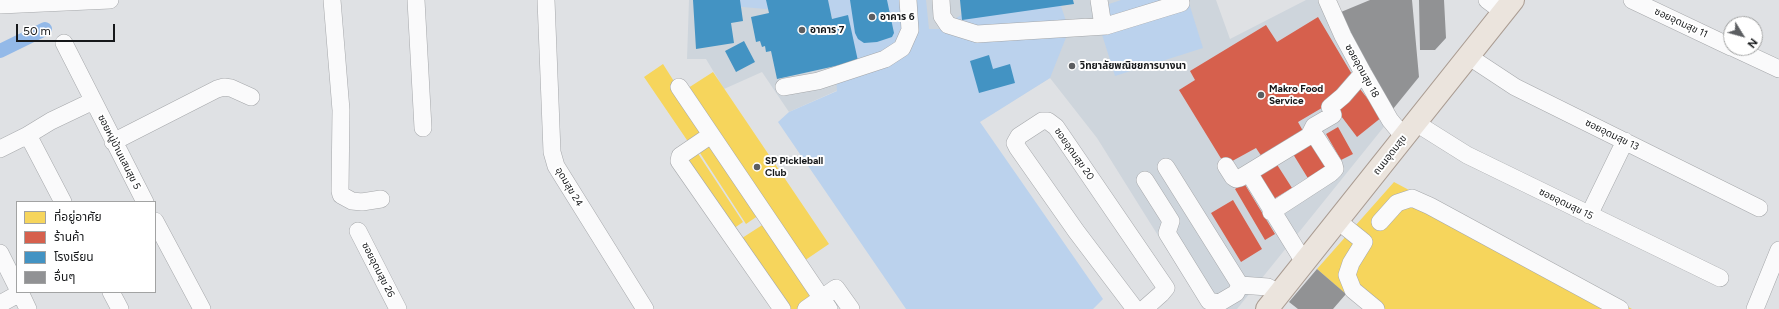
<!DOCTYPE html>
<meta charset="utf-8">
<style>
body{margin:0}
#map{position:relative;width:1779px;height:309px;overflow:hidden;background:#dfe1e4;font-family:Figtree,"Noto Sans Thai",sans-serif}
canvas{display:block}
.legend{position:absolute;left:16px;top:201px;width:140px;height:92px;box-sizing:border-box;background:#fff;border:1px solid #a2a3a3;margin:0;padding:5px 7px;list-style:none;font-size:12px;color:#16181a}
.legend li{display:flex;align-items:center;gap:8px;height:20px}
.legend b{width:20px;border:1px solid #a2a3a3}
.north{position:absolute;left:1723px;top:16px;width:40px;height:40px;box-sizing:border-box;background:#fff;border:1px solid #a2a3a3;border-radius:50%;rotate:127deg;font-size:11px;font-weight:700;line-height:16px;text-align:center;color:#16181a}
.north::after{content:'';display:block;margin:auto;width:14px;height:18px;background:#5c5e61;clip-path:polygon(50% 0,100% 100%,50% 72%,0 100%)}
.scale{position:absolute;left:16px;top:24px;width:99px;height:18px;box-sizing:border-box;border:2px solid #16181a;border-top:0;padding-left:5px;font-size:12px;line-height:14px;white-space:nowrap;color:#16181a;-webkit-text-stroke:3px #fff;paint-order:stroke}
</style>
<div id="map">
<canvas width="1779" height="309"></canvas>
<ul class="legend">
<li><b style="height:11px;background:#f6d55c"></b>ที่อยู่อาศัย</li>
<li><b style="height:11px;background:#d6604d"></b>ร้านค้า</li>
<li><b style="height:11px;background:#4393c3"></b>โรงเรียน</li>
<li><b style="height:11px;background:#919294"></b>อื่นๆ</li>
</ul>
<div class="north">N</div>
<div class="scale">50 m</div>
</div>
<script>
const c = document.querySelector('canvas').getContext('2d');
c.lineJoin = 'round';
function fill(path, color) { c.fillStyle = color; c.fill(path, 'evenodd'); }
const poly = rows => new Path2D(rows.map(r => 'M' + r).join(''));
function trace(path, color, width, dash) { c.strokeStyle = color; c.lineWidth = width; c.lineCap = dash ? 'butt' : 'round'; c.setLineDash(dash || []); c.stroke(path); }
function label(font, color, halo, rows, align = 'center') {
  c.font = font + ' Figtree,"Noto Sans Thai",sans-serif'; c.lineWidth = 4; c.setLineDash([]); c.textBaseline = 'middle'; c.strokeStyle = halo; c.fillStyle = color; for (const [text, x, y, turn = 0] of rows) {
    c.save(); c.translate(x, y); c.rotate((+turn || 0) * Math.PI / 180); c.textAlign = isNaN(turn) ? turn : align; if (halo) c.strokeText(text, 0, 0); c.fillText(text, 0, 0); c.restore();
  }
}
fill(poly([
 [689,0,1216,0,1230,39,1306,0,1322,0,1387,123,1237,309,1204,309,1097,138,1050,78,984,119,937,46,789,112,762,72,724,89,706,59,687,59]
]), '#ced5dc');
fill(poly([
 [731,0,926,0,929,29,940,29,967,11,1059,0,1069,30,1050,78,980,122,1103,299,1093,309,906,309,778,122,789,112,837,91,832,15,732,6],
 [1121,0,1188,0,1203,48,1115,76,1094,9]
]), '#bbd2ed');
fill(poly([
 [663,64,708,135,691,146,644,77],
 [713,72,829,244,801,263,685,90],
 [712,140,762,213,746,224,698,150],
 [697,152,743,222,730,231,684,161],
 [1394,182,1632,309,1363,309,1317,269],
 [767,222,819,298,806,309,787,309,739,240]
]), '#f6d55c');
fill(poly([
 [1318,17,1353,76,1337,99,1298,122,1303,131,1262,157,1256,148,1225,165,1179,90,1195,80,1190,71,1266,25,1277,42],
 [1360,89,1382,117,1357,137,1335,108],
 [1338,127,1353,154,1341,160,1326,134],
 [1312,142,1328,168,1309,180,1293,154],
 [1276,163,1292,188,1272,200,1257,175],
 [1244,183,1275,234,1265,240,1235,189],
 [1233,200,1262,249,1241,262,1211,213]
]), '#d6604d');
fill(poly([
 [693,0,740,0,743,21,731,23,734,43,696,49],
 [766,0,828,0,832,19,848,15,858,61,777,79,771,51,766,52,765,46,762,47,760,41,756,42,751,17,769,13],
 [850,0,887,0,894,33,892,37,877,42,864,43,858,39,855,33],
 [960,0,1073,0,1074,4,962,20],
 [744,41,755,62,736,72,725,51],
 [989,55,993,69,1010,64,1015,83,979,93,970,61]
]), '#4393c3');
trace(poly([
 [0,51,45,29]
]), '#93b9e8', 14);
fill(poly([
 [1370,0,1412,0,1419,77,1393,109,1358,49,1341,12],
 [1419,0,1444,0,1446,38,1435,50,1420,50],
 [1317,269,1346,294,1333,309,1298,309,1289,302]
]), '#919294');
const minor = poly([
 [332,0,341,110,340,191,341,195,352,201,362,202,381,199],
 [416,0,423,128],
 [546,0,552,152,556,166,645,309],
 [941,0,942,16,948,25,977,34,1106,26,1181,3],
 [1099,0,1103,26],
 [1327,0,1343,36,1363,73,1390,120,1404,137],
 [1487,0,1503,12],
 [1632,0,1731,47],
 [0,5,110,0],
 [64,43,145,202],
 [1734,48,1779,69],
 [1468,56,1515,87,1759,208],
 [679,87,829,309],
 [784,87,818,81,885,59,902,48,910,30,908,0],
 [1416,123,1467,155,1720,278],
 [711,135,680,156,679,161,782,309],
 [1309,136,1314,126,1333,115,1330,107,1343,96,1363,73],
 [113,142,217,89,224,87,231,88,251,97],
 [0,149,28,135],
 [1226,166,1233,177,1236,179,1240,178,1309,136,1316,137,1334,165,1335,169,1331,173,1271,212],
 [1166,167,1240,285,1268,287,1279,294],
 [1249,173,1304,262],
 [1145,180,1171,221,1167,233,1209,301,1219,303,1236,293,1240,285],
 [63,202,28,135,51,121,93,101],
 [1589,215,1625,141],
 [155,221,202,309],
 [1338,221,1364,242,1351,263,1347,275,1353,290,1376,309],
 [1380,222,1397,203,1412,198,1430,206,1620,309],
 [358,231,398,309],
 [0,253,17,287],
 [20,292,28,309],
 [111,292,120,309],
 [0,304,20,293],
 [806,309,836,288,851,309],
 [1135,309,1076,231,1017,147,1015,143,1019,136,1042,121,1048,121,1056,127,1166,288,1161,294,1144,309],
 [1755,309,1779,250]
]);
const major = poly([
 [1267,309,1513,0]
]);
trace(minor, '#a5a7aa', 18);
trace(major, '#aa9c92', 24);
trace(minor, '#fafafb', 17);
trace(major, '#ebe4dd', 22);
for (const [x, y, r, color] of [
 [872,17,4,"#5c5e61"],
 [802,30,4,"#5c5e61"],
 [1072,66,4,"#5c5e61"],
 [1261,95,4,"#5c5e61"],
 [757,167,4,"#5c5e61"]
]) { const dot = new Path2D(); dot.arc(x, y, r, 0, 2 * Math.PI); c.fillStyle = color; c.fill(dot); trace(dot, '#fff', 1.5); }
label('bold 10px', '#16181a', '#fff', [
 ["อาคาร 6",880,17],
 ["อาคาร 7",810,30],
 ["วิทยาลัยพณิชยการบางนา",1080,66],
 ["Makro Food",1269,89],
 ["Service",1269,101],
 ["SP Pickleball",765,161],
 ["Club",765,173]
], 'left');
label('10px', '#16181a', '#fff', [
 ["ซอยอุดมสุข 11",1681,23,25],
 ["ซอยอุดมสุข 18",1362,71,61],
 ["ซอยอุดมสุข 13",1612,135,26],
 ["ซอยหมู่บ้านแสนสุข 5",119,152,63],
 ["ซอยอุดมสุข 20",1074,154,55],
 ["ถนนอุดมสุข",1390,155,-52],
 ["อุดมสุข 24",569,187,59],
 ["ซอยอุดมสุข 15",1566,204,26],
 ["ซอยอุดมสุข 26",378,270,63]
]);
</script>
